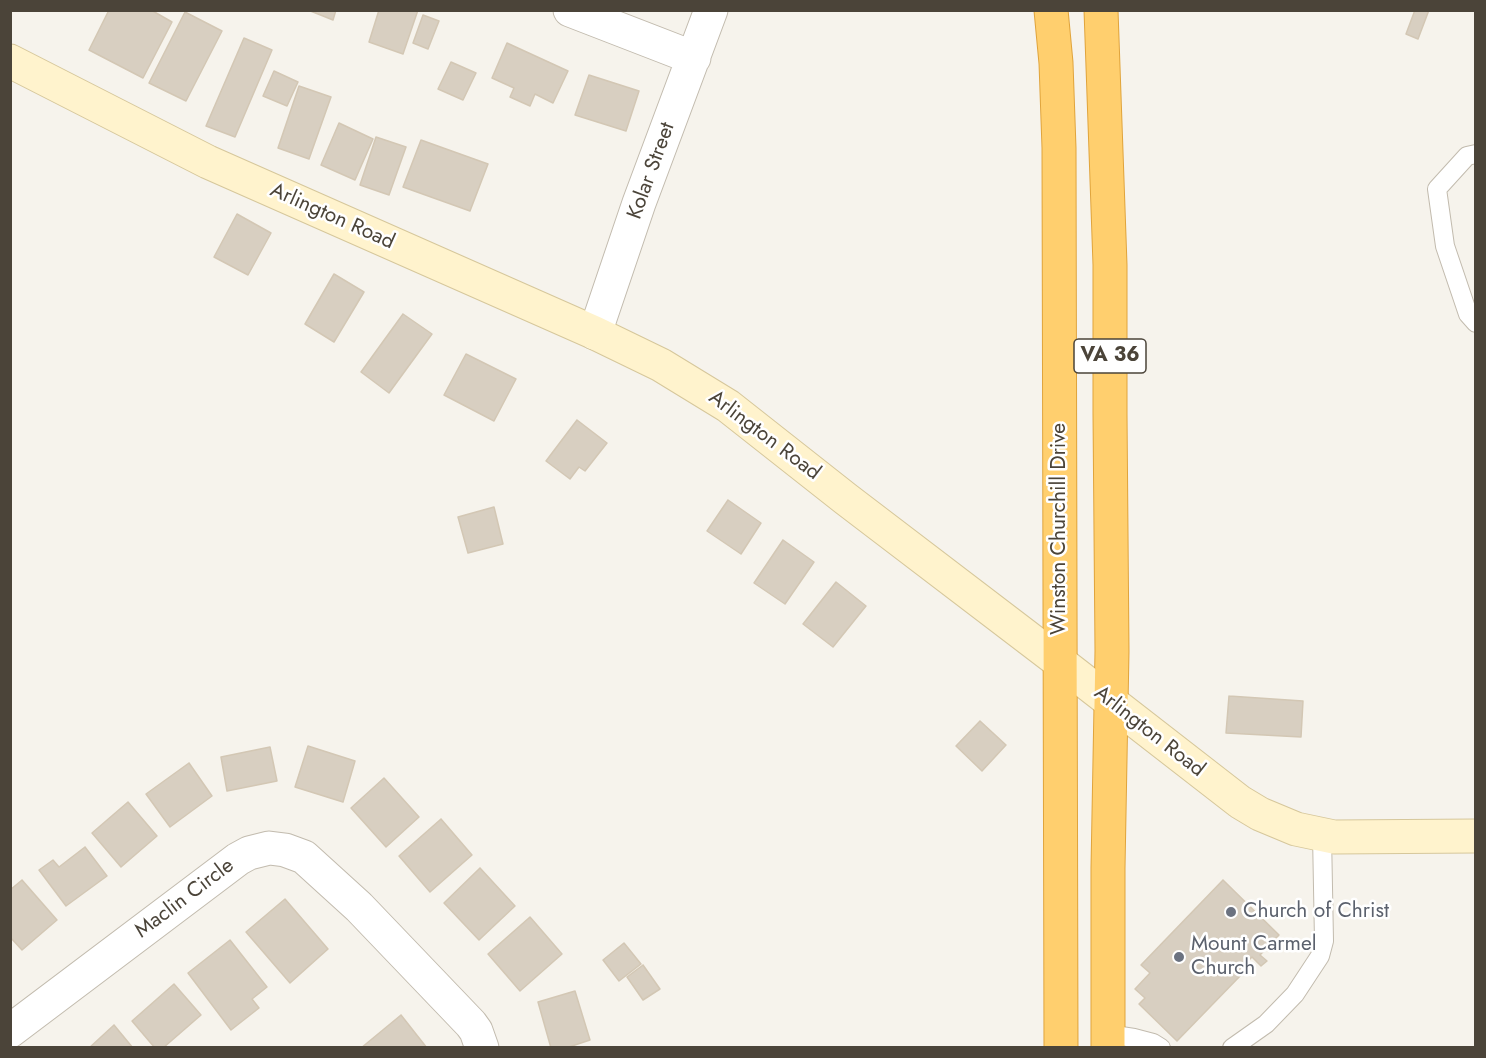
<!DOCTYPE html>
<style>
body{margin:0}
#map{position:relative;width:1486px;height:1058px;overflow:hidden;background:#f6f3ec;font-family:Jost,sans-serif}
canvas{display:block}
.frame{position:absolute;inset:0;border:12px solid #4b4439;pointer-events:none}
</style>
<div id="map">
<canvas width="1486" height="1058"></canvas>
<div class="frame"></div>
</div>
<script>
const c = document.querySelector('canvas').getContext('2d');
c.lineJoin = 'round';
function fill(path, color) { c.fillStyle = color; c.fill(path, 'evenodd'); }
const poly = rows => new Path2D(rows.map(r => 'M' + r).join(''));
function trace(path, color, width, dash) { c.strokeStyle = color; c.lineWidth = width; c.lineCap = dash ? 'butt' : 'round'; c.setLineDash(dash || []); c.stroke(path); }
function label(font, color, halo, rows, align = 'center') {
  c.font = font + ' Jost,sans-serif'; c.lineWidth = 5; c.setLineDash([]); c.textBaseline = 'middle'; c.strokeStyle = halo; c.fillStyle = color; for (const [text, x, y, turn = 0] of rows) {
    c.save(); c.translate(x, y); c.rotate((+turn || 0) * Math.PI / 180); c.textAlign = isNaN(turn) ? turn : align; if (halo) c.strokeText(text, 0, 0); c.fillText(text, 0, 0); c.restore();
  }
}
const building = poly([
 [109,10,151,10,172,22,143,78,89,50,109,10],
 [308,10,336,10,333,20,308,10],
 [379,10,418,10,403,54,369,42,379,10],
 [1415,10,1429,10,1418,39,1406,34,1415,10],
 [185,12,222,31,186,101,149,83,185,12],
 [423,15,439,21,428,49,413,43,423,15],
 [244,38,272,50,235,137,206,126,244,38],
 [507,43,568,71,553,103,535,94,530,106,510,97,514,88,492,78,507,43],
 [451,62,476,73,463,100,438,89,451,62],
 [274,71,298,82,287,106,263,96,274,71],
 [589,75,639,91,626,131,575,115,589,75],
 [299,86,331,97,309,159,278,148,299,86],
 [339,123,373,139,355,180,321,165,339,123],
 [376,137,406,147,389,195,360,185,376,137],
 [421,140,488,164,470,211,403,187,421,140],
 [237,214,271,233,248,275,214,257,237,214],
 [334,274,364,292,334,342,305,324,334,274],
 [403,314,432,334,389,393,361,372,403,314],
 [466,354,516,379,494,421,444,395,466,354],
 [577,420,607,443,585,471,579,467,570,479,546,461,577,420],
 [728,500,761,523,741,554,707,531,728,500],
 [494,507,503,544,468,553,458,517,494,507],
 [783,540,814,562,785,604,754,583,783,540],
 [836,582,866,606,833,647,803,624,836,582],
 [1229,696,1303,701,1301,737,1226,733,1229,696],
 [980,721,1006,745,982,771,956,746,980,721],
 [308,746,355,761,343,802,295,787,308,746],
 [270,747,277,781,227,791,221,757,270,747],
 [189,763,212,796,170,827,146,794,189,763],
 [384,778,419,817,386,847,351,808,384,778],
 [128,802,157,836,121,867,92,833,128,802],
 [441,819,472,855,430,892,399,856,441,819],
 [85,847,107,876,66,906,39,870,53,860,59,867,85,847],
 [480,868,515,906,479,940,444,903,480,868],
 [22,880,57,920,22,950,10,937,10,890,22,880],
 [1223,880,1279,935,1260,955,1267,961,1261,966,1252,957,1239,970,1243,973,1177,1041,1139,1004,1145,998,1135,989,1150,973,1141,965,1223,880],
 [285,899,328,949,290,983,246,932,285,899],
 [530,917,562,954,520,991,488,954,530,917],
 [230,940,267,987,252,999,259,1008,231,1030,188,973,230,940],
 [624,943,641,964,619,981,603,960,624,943],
 [643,965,660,989,643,1000,627,977,643,965],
 [174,984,201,1015,163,1048,155,1048,132,1021,174,984],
 [575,991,590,1040,566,1048,551,1048,538,1002,575,991],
 [401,1015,427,1048,361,1048,401,1015],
 [114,1025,133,1048,89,1048,114,1025]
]);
fill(building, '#d8cfc1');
trace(building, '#d3c7b4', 1.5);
const lane = poly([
 [1476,154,1467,156,1437,189,1445,246,1468,314,1476,323],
 [1108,1034,1134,1038,1153,1043,1161,1048],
 [1232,1048,1266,1024,1295,994,1320,956,1324,941,1322,834]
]);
const street = poly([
 [570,10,694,58],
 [595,333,639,203,711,10],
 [10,1031,238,859,249,853,269,848,285,850,304,857,359,907,471,1024,476,1031,482,1048]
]);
const secondary = poly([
 [10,61,208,162,595,333,661,365,728,406,846,499,1061,663,1240,802,1260,814,1296,829,1334,837,1476,836]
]);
const highway = poly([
 [1051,10,1056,63,1059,148,1061,1048],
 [1101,10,1110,265,1110,414,1112,651,1108,868,1108,1048]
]);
trace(lane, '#c2bbae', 20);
trace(street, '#c2bbae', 35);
trace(secondary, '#d6c79b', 35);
trace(highway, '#e0a43c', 35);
trace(lane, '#fff', 18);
trace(street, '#fff', 33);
trace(secondary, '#fff3cd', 33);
trace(highway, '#ffcf6e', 33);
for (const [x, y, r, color] of [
 [1231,912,6,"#6b7280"],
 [1179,957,6,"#6b7280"]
]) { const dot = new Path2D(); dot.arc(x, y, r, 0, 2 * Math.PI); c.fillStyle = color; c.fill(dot); trace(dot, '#fff', 2); }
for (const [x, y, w] of [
 [1110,356,72]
]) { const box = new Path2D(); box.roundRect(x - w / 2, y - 17, w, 34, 4.5); c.fillStyle = '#fff'; c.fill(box); trace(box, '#4b4439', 1.5); }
label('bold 20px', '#4b4439', null, [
 ["VA 36",1110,356]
]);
label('21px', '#4b4439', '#fff', [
 ["Kolar Street",652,171,-70],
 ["Arlington Road",332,217,24],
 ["Arlington Road",764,436,37],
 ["Winston Churchill Drive",1060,529,-90],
 ["Arlington Road",1149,732,38],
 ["Maclin Circle",185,899,-37]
]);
label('21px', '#5b616d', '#fff', [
 ["Church of Christ",1243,912],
 ["Mount Carmel",1191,945],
 ["Church",1191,969]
], 'left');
</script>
